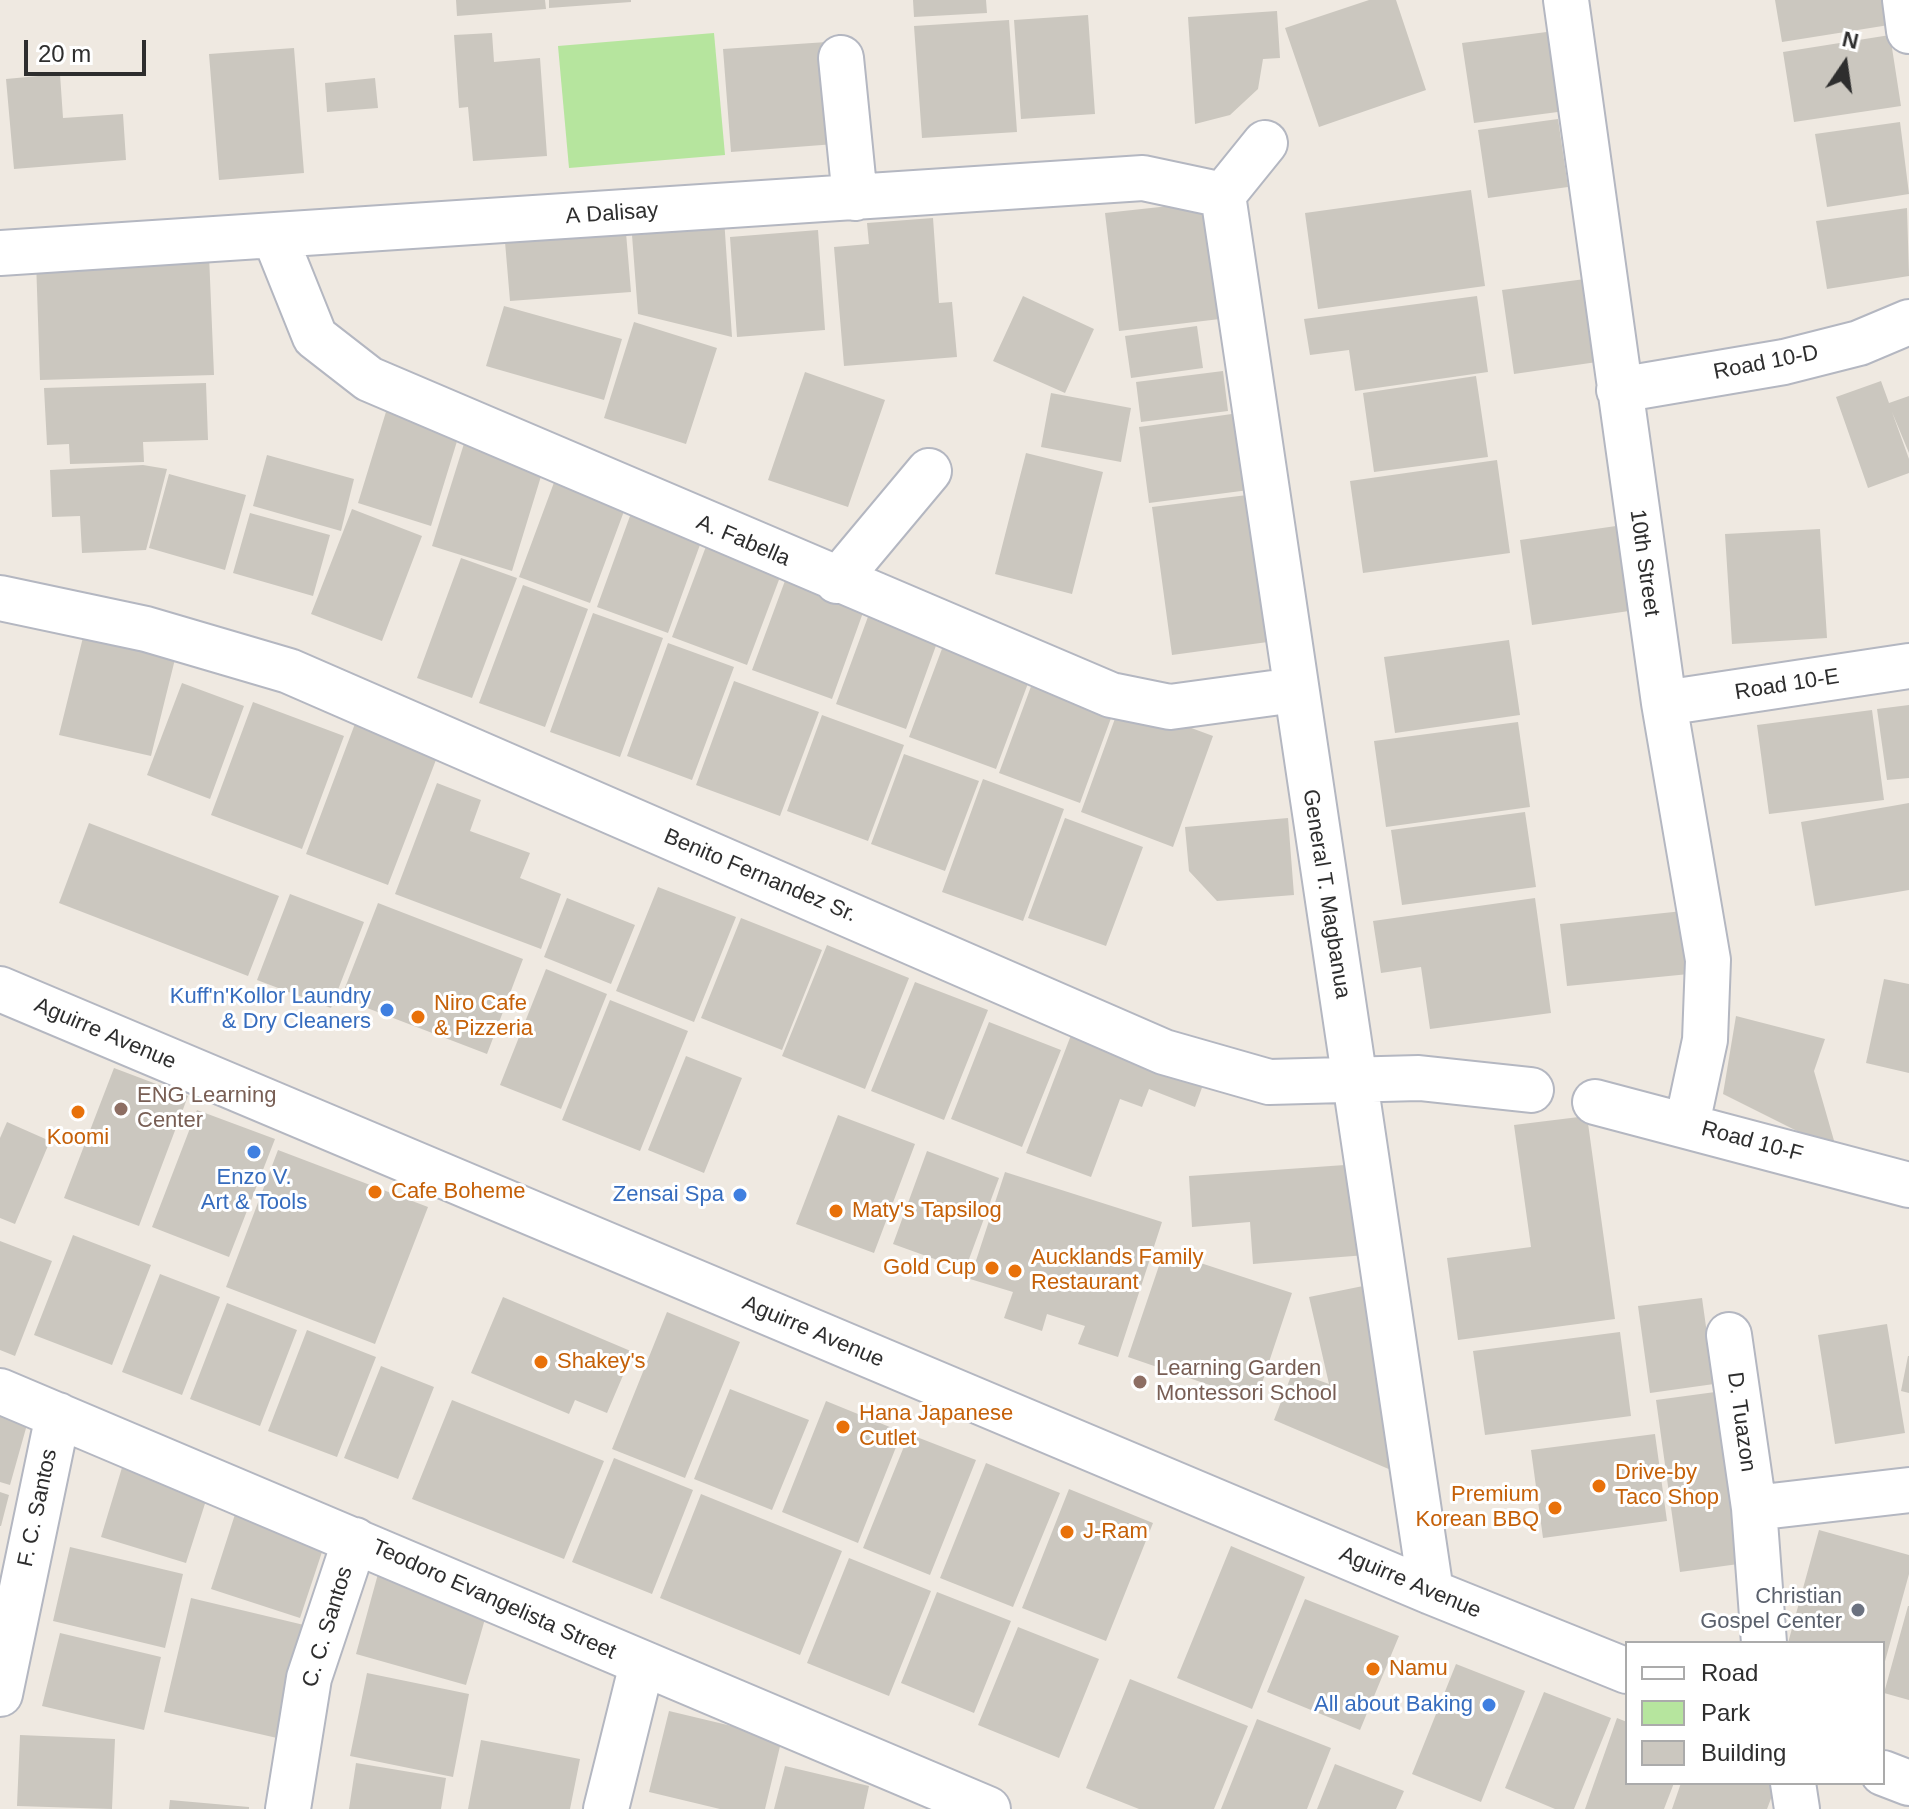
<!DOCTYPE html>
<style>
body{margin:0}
#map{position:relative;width:1909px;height:1809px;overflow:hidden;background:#efe9e1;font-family:Arial,sans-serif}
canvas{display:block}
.legend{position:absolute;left:1625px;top:1641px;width:260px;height:144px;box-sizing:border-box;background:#fff;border:2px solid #ababab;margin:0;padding:10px 14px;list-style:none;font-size:24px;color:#2e2e2e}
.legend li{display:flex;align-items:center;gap:16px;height:40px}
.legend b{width:40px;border:2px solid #ababab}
.north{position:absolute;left:1805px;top:24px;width:80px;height:80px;-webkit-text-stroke:6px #fff;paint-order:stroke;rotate:13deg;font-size:22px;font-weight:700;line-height:32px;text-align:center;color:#2e2e2e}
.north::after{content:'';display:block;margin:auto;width:28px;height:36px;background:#2e2e2e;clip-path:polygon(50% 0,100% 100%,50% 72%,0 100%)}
.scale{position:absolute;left:24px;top:40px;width:122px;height:36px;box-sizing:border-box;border:4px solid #2e2e2e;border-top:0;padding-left:10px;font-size:24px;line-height:28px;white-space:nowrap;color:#2e2e2e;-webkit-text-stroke:6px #fff;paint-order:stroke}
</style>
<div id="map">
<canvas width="1909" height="1809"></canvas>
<ul class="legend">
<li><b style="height:10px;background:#fff"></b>Road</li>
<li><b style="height:22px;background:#b6e59e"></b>Park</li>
<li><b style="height:22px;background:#cbc7bf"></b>Building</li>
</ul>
<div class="north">N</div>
<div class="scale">20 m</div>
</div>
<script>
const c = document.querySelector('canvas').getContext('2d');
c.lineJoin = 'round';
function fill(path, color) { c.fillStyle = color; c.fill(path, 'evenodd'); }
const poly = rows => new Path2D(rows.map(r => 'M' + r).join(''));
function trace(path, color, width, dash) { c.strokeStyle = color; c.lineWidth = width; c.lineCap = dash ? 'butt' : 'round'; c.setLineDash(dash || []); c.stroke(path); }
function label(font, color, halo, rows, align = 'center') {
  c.font = font + ' Arial,sans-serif'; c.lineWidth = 6; c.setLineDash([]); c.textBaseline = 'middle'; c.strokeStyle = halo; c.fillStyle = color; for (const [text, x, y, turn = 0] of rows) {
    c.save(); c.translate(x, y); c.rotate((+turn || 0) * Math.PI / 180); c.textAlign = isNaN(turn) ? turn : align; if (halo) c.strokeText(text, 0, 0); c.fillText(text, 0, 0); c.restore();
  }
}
fill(poly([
 [714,33,725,155,569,168,558,46]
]), '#b6e59e');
fill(poly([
 [456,0,545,0,546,9,457,16],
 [549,0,631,0,631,2,549,8],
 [913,0,986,0,987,13,914,17],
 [1369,0,1396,0,1426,90,1319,127,1285,28],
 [1775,0,1885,0,1889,25,1782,42],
 [1277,11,1280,58,1263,59,1258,89,1230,115,1195,124,1188,17],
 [1088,15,1095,114,1021,119,1014,20],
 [1009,20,1017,132,922,138,914,26],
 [1562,30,1573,110,1474,123,1462,43],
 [492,33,494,62,540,58,547,156,473,161,468,107,459,108,454,35],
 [1890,35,1901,106,1794,122,1783,52],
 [827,42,835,144,731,152,723,49],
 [294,48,304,173,219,180,209,54],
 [60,74,63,118,123,114,126,160,14,169,6,79],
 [375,78,378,108,327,112,325,83],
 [1558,119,1568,187,1488,198,1478,130],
 [1900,122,1909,194,1827,207,1815,134],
 [1471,190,1485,286,1318,309,1305,213],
 [1206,202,1220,319,1119,331,1105,213],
 [1907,208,1909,276,1827,289,1816,221],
 [724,218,732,337,638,314,632,235,690,231,689,220],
 [933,218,939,303,952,302,957,357,844,366,834,247,869,244,867,223],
 [625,221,631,292,510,301,504,230],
 [818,230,825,330,737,337,730,237],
 [209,255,214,375,40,380,36,260],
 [1585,279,1597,362,1514,374,1502,290],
 [1023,296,1094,329,1065,393,993,361],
 [1477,296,1488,372,1355,391,1349,350,1310,355,1304,319],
 [504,306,622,339,604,400,486,366],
 [634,322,717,348,686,444,604,418],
 [1197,326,1203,368,1131,378,1125,336],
 [1223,371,1228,411,1141,422,1136,382],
 [805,372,885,400,848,507,768,480],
 [1476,376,1488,457,1374,472,1363,393],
 [1881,381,1889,403,1909,396,1909,453,1892,412,1909,459,1909,473,1868,488,1836,397],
 [206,383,208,440,143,442,144,462,70,464,69,444,47,445,44,388],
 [1051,393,1131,408,1121,462,1041,447],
 [389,402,462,425,431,526,358,503],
 [1239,413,1249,490,1149,503,1139,427],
 [467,434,546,460,512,571,432,546],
 [1026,453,1103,472,1072,594,995,574],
 [267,455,354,479,341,531,253,506],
 [1497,460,1510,553,1363,573,1350,481],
 [143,465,167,469,146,550,82,553,80,516,52,517,50,470],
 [559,469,630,495,590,603,519,577],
 [169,474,246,495,225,570,149,548],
 [1255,494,1275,641,1172,655,1152,507],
 [634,505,705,531,668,633,597,607],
 [352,509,422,536,382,641,311,614],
 [250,513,330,535,313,596,233,573],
 [1616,526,1629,611,1532,625,1520,540],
 [1820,529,1827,638,1732,644,1725,534],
 [708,541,783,569,747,665,672,637],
 [461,558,517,578,472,698,417,678],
 [786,578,865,607,832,699,752,670],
 [523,585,588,609,545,727,479,703],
 [593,613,663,638,620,757,550,732],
 [869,614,938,640,906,729,836,704],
 [87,621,179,643,151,756,59,735],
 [946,638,1033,670,996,769,909,737],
 [1509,640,1520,715,1395,733,1384,657],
 [668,643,734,667,692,780,627,756],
 [734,681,819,712,780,816,696,785],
 [1033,681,1114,710,1080,803,999,773],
 [182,683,244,706,210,799,147,775],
 [253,702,344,736,302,849,211,815],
 [1121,702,1213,736,1173,847,1081,812],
 [1909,705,1909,778,1887,780,1877,709],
 [1872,710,1884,800,1769,814,1757,725],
 [822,715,904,745,868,841,787,811],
 [356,721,439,752,388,885,306,854],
 [1518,722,1530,807,1386,827,1374,741],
 [904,754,979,781,945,871,871,844],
 [983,779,1064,809,1023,921,942,892],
 [437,783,481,800,470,831,530,853,520,878,561,894,541,949,395,894],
 [1909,803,1909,890,1815,906,1801,822],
 [1525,812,1536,887,1402,905,1391,830],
 [1065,818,1143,847,1106,946,1028,918],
 [1288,818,1294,895,1217,901,1189,871,1185,827],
 [89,823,279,896,248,976,59,903],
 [658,887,736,917,694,1022,616,991],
 [290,894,364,922,331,1008,257,980],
 [567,898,635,925,611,984,544,957],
 [1535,898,1551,1013,1430,1029,1421,967,1381,973,1373,921],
 [378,903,523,959,487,1054,341,998],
 [1683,911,1689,974,1567,986,1560,924],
 [741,918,822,950,782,1050,701,1018],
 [827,945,909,978,865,1089,782,1056],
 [546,969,607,994,561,1109,500,1085],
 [1884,979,1909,984,1909,1073,1866,1063],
 [915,982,988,1010,944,1120,871,1091],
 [610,1000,688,1031,640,1151,562,1120],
 [1736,1016,1825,1039,1814,1071,1837,1151,1723,1094],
 [989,1022,1061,1050,1022,1147,951,1119],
 [1076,1022,1208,1071,1195,1107,1149,1089,1142,1107,1120,1099,1091,1177,1026,1153],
 [686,1056,742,1078,704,1173,648,1150],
 [114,1068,188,1096,139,1226,64,1198],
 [197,1110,275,1139,229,1257,152,1227],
 [838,1115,915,1144,874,1253,796,1224],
 [1587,1116,1615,1319,1458,1340,1447,1258,1531,1247,1514,1125],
 [7,1122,50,1141,15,1224,0,1218,0,1138],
 [278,1150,428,1207,375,1344,226,1287],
 [927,1151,999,1178,965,1270,893,1244],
 [1359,1164,1366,1255,1253,1264,1250,1222,1192,1227,1189,1176],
 [1005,1172,1162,1222,1118,1357,1078,1344,1085,1326,1047,1314,1042,1331,1004,1318,1013,1292,970,1279],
 [73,1235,151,1265,112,1365,34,1335],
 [0,1241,52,1261,15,1356,0,1350],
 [1164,1251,1292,1293,1256,1401,1128,1357],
 [160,1274,220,1297,182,1395,122,1372],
 [1368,1285,1391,1470,1274,1420,1293,1371,1329,1384,1309,1297],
 [503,1297,633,1352,607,1413,575,1400,569,1414,471,1373],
 [1702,1298,1714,1384,1650,1393,1638,1306],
 [227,1303,297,1330,260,1426,190,1399],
 [667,1312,740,1342,685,1478,612,1449],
 [1887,1324,1905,1433,1835,1444,1818,1335],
 [307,1330,376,1357,337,1457,268,1431],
 [1620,1332,1631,1416,1485,1435,1473,1351],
 [1908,1356,1909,1356,1909,1393,1901,1391],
 [381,1366,434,1387,398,1479,344,1458],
 [730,1389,809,1420,772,1510,694,1479],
 [1730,1390,1753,1562,1680,1572,1656,1400],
 [452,1400,604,1461,564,1559,412,1499],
 [826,1401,902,1432,858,1543,782,1512],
 [0,1405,30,1414,10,1485,0,1482],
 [909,1434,976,1460,930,1575,863,1548],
 [1655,1434,1667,1521,1543,1538,1531,1450],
 [614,1458,693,1490,652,1594,572,1562],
 [124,1461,210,1488,186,1563,101,1537],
 [986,1463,1060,1493,1013,1607,940,1578],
 [1069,1489,1153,1523,1106,1641,1022,1608],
 [0,1492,9,1495,1,1526,0,1526],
 [701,1494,842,1551,800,1655,660,1598],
 [238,1505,328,1534,300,1618,211,1589],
 [1819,1530,1909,1555,1909,1574,1884,1665,1883,1643,1788,1643],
 [1231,1546,1305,1577,1252,1709,1177,1678],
 [70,1547,183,1574,165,1648,53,1621],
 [849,1558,931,1591,889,1696,807,1663],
 [378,1574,489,1605,466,1685,356,1654],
 [937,1592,1011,1621,974,1713,901,1683],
 [191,1598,304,1625,277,1738,164,1712],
 [1305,1599,1399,1636,1360,1730,1267,1692],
 [1908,1606,1909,1606,1909,1700,1884,1693],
 [1018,1627,1099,1659,1059,1758,978,1725],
 [60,1633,161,1657,144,1730,42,1706],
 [1456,1664,1525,1691,1481,1802,1412,1774],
 [367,1673,469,1694,453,1777,350,1756],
 [1130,1679,1248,1726,1214,1809,1139,1809,1086,1788],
 [1544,1692,1611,1718,1574,1809,1555,1809,1505,1788],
 [669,1711,782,1738,765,1809,720,1809,649,1792],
 [1617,1718,1627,1722,1627,1783,1674,1783,1664,1809,1585,1809],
 [1257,1719,1331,1748,1307,1809,1221,1809],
 [20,1735,115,1739,112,1809,17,1806],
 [481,1740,580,1759,570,1809,468,1809],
 [356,1763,446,1778,441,1809,349,1809],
 [1335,1764,1404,1791,1396,1809,1317,1809],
 [785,1766,869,1786,864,1809,774,1809],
 [1681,1783,1777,1783,1767,1809,1672,1809],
 [170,1800,249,1807,249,1809,169,1809]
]), '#cbc7bf');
const minor = poly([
 [1566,0,1664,703,1708,960,1705,1040,1687,1124],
 [1905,0,1909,31],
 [841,58,855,198],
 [1223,195,1431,1592],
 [1223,195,1265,143],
 [274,235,315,337,369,379,1111,695,1170,707,1295,690],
 [0,253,1143,178,1223,195],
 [1619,390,1784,362,1859,343,1909,322],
 [837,581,929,471],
 [0,598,146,629,289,671,1164,1052,1269,1082,1419,1078,1531,1090],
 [1664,703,1909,666],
 [0,989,1431,1592,1627,1671],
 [1595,1102,1909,1185],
 [1729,1335,1754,1508,1764,1643],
 [0,1391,988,1809],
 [1754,1508,1909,1490],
 [0,1694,58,1415],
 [1883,1773,1909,1783],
 [1793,1783,1797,1809],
 [288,1809,309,1678,355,1540],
 [606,1809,642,1664]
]);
trace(minor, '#b4b7c1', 48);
trace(minor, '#fff', 44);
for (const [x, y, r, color] of [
 [387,1010,8,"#3f7fe0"],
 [418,1017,8,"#e8710a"],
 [121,1109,8,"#8d6e63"],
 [78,1112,8,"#e8710a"],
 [254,1152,8,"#3f7fe0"],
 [375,1192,8,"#e8710a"],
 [740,1195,8,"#3f7fe0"],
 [836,1211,8,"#e8710a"],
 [992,1268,8,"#e8710a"],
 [1015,1271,8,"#e8710a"],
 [541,1362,8,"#e8710a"],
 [1140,1382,8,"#8d6e63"],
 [843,1427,8,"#e8710a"],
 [1599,1486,8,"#e8710a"],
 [1555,1508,8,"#e8710a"],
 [1067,1532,8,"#e8710a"],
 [1858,1610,8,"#6b7280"],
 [1373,1669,8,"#e8710a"],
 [1489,1705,8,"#3f7fe0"]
]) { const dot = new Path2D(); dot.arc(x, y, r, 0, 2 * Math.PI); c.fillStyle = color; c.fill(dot); trace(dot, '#fff', 3); }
label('22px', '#2e2e2e', '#fff', [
 ["A Dalisay",612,214,-4],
 ["Road 10-D",1766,363,-11],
 ["A. Fabella",743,541,23],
 ["10th Street",1644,563,82],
 ["Road 10-E",1787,685,-9],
 ["Benito Fernandez Sr.",760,876,23],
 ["General T. Magbanua",1326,894,81],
 ["Aguirre Avenue",105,1034,23],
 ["Road 10-F",1752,1142,15],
 ["Aguirre Avenue",813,1332,23],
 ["D. Tuazon",1741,1422,82],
 ["F. C. Santos",38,1508,-78],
 ["Aguirre Avenue",1410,1583,23],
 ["Teodoro Evangelista Street",494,1600,24],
 ["C. C. Santos",328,1627,-73]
]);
label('22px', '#366cbe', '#fff', [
 ["Kuff'n'Kollor Laundry",371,997],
 ["& Dry Cleaners",371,1022],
 ["Enzo V.",254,1178,"center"],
 ["Art & Tools",254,1203,"center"],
 ["Zensai Spa",724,1195],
 ["All about Baking",1473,1705]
], 'right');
label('22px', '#c56008', '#fff', [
 ["Niro Cafe",434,1004],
 ["& Pizzeria",434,1029],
 ["Koomi",78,1138,"center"],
 ["Cafe Boheme",391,1192],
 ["Maty's Tapsilog",852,1211],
 ["Aucklands Family",1031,1258],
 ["Restaurant",1031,1283],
 ["Gold Cup",976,1268,"right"],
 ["Shakey's",557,1362],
 ["Hana Japanese",859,1414],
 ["Cutlet",859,1439],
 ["Drive-by",1615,1473],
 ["Taco Shop",1615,1498],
 ["Premium",1539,1495,"right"],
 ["Korean BBQ",1539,1520,"right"],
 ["J-Ram",1083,1532],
 ["Namu",1389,1669]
], 'left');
label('22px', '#785e54', '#fff', [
 ["ENG Learning",137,1096],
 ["Center",137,1121],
 ["Learning Garden",1156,1369],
 ["Montessori School",1156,1394]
], 'left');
label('22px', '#5b616d', '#fff', [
 ["Christian",1842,1597],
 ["Gospel Center",1842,1622]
], 'right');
</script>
